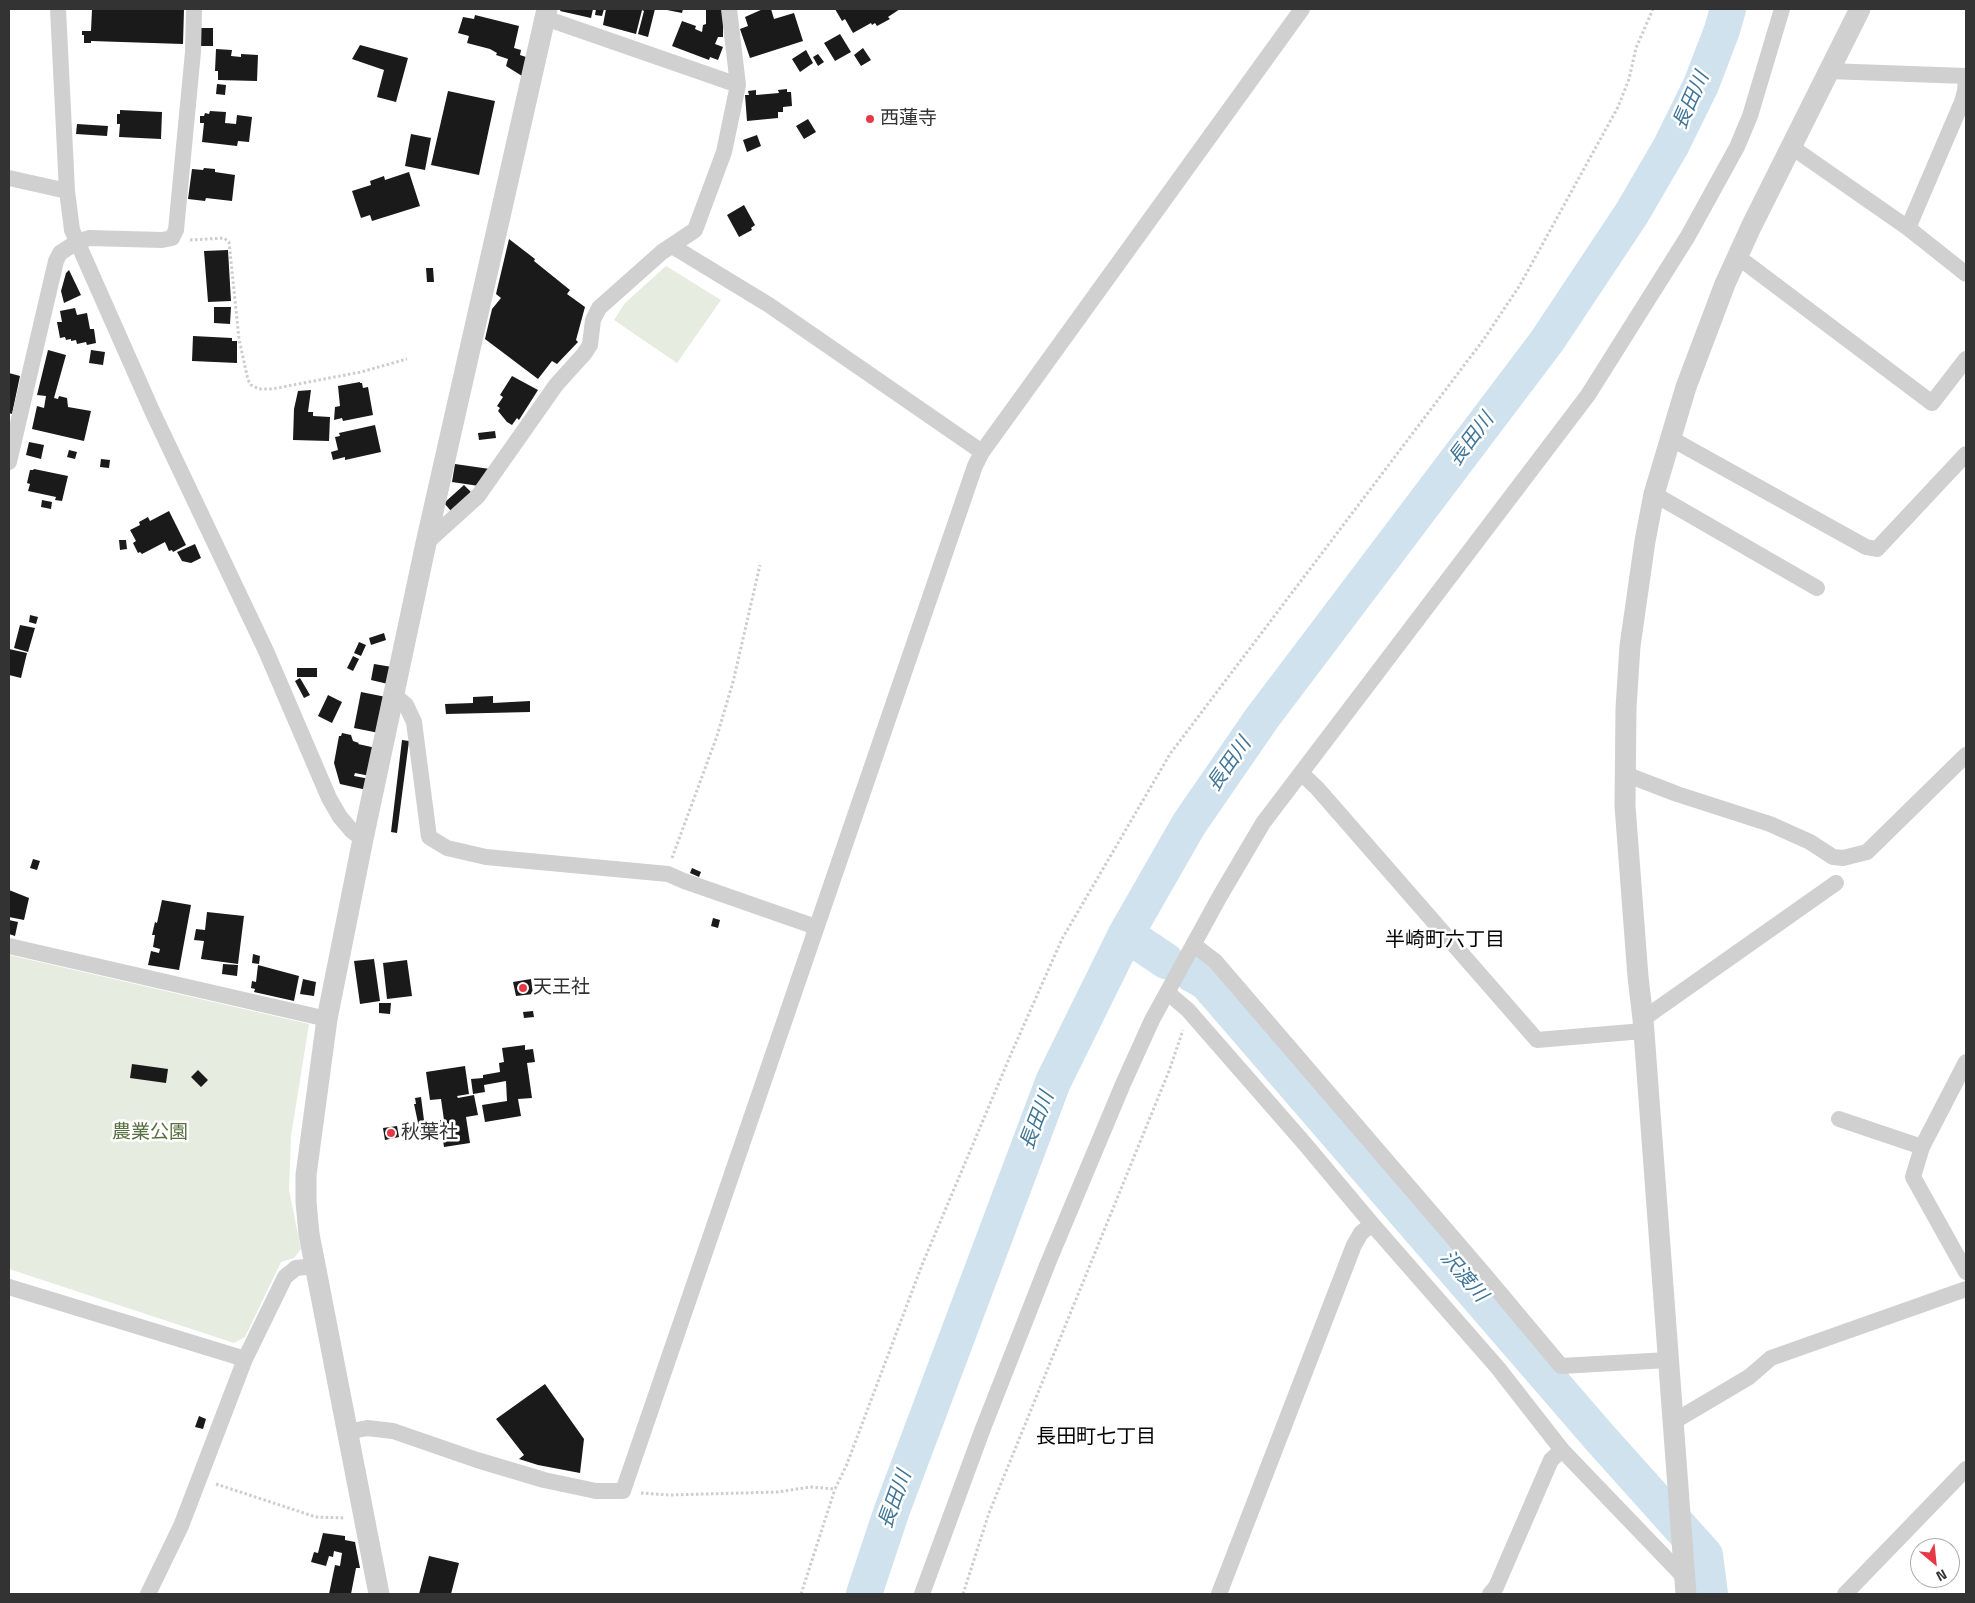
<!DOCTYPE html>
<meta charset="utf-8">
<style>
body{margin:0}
#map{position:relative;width:1975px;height:1603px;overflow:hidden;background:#fff;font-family:"Titillium Web",sans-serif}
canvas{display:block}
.frame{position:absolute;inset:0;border:10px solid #333;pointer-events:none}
.north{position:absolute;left:1910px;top:1538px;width:50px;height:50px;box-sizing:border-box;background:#fff;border:1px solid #adadad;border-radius:50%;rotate:152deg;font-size:14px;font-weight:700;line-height:20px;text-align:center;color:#333}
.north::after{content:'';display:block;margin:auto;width:18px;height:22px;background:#e63946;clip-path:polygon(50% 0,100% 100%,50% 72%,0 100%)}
</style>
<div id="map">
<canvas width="1975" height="1603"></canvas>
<div class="frame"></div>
<div class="north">N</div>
</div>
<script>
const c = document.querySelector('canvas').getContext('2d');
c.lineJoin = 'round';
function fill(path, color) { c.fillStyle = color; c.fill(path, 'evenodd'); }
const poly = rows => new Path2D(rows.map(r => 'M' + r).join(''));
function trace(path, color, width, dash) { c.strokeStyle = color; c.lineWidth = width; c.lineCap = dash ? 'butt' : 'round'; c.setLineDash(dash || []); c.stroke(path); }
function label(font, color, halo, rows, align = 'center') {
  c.font = font + ' "Titillium Web","Noto Sans JP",sans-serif'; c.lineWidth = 5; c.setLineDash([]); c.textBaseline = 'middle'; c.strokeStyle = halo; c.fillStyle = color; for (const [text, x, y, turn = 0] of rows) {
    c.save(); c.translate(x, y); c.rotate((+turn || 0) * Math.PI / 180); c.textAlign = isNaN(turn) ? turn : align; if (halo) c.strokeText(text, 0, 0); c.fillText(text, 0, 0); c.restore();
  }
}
fill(poly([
 [666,266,721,300,677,363,614,320,625,303],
 [9,955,309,1024,291,1136,289,1190,301,1249,294,1258,281,1262,245,1337,234,1343,9,1269]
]), '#e6ecdf');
trace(poly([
 [1126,934,1166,961],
 [1192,974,1206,982,1600,1438,1705,1555,1710,1594],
 [864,1594,892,1510,1053,1082,1126,934,1189,824,1262,718,1547,341,1632,213,1671,146,1701,85,1722,30,1728,9]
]), '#cfe2ee', 36);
fill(poly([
 [92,9,184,9,183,44,91,41,91,43,84,43,84,35,82,35,82,31,91,31],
 [561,9,593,9,591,18,560,11],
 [596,9,604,9,602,16,595,15],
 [606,9,655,9,648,37,638,34,644,11,642,10,636,34,603,25],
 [662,9,683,9,682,13],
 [706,9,723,9,723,37,718,37,715,44,723,47,718,60,710,57,709,60,672,46,682,21,696,26,695,29,702,32,703,25,706,24],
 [763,9,771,9,774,19,794,13,803,41,750,58,740,29,748,26,745,17],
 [835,9,900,9,888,17,890,19,877,26,875,23,872,25,871,23,853,33,845,19,842,21],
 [475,15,519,26,514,48,521,50,520,55,526,57,522,76,506,66,508,59,496,55,497,53,490,49,467,43,469,36,458,33,463,17,474,19],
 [201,28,213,28,213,46,201,46],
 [840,34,851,52,835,61,824,43],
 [360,45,408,58,396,102,377,97,384,70,352,59],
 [863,48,871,60,861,66,854,55],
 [216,49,232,50,231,56,241,57,241,54,258,55,257,81,218,80,218,71,215,71],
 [806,50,813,63,800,72,792,59],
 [818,54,824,62,818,66,813,57],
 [217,84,226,85,225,95,216,94],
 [787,89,787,92,791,92,792,106,783,107,783,112,778,112,778,118,747,121,745,95,749,95,748,91,756,90,756,95,779,93,778,90],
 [448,91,495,101,479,175,431,165],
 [120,110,162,112,161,139,119,137,120,124,117,124,117,114,120,114],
 [210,111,226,112,225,123,236,124,237,115,252,117,249,142,238,141,237,146,202,142,204,123,200,123,200,116,204,116,205,113,209,114],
 [808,119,816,132,804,139,796,126],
 [77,124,108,126,107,136,76,134],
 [411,134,431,138,425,170,405,166],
 [757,135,761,146,747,152,743,140],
 [204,168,215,169,215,172,235,175,232,201,206,198,205,201,188,199,192,169,203,170],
 [409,172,420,206,372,221,370,215,361,218,352,191,371,185,370,181,384,176,385,180],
 [744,205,755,225,751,228,752,230,739,237,727,215],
 [509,239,535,259,534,261,570,290,567,294,585,307,576,340,578,342,557,364,552,361,538,379,485,339,492,309,501,298,496,294],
 [228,250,231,301,208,302,204,251],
 [426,268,433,268,434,282,427,282],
 [69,270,81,295,64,303,61,291,66,273],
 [214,307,231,307,230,324,214,323],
 [75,308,77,315,87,313,90,329,94,329,96,343,87,345,86,342,77,344,76,340,71,341,71,339,66,340,65,337,60,338,57,322,62,322,60,311],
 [193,336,232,338,232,341,237,341,237,363,192,361],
 [48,350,66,355,54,398,58,399,59,396,67,398,68,407,91,411,84,441,32,429,37,406,44,408,46,396,37,395],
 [91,350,105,352,103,365,89,363],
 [9,373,20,376,12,414,9,413],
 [512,376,538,390,519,420,517,418,512,425,507,422,498,411,500,408,497,406,503,397,500,395],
 [360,382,360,383,362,383,363,388,368,387,373,415,343,421,342,418,334,420,335,407,340,406,338,386],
 [311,390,308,412,313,412,313,416,330,417,329,441,293,440,294,409,298,391],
 [375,425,381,452,345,460,345,457,333,460,331,452,338,450,335,437,340,436,339,433],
 [495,431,496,438,479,440,478,433],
 [29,442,44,445,41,459,26,455],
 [69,450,77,452,75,459,67,457],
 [101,459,110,460,109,468,100,467],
 [455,464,490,469,479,486,452,482],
 [34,469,68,476,62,501,55,500,56,497,28,491,30,484,27,483,30,470,33,470],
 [464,485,471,492,451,511,444,503],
 [42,500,52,502,51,509,41,507],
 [169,511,186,545,173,552,172,550,169,551,165,542,142,554,140,552,138,553,133,543,136,541,130,530,140,525,139,522,148,517,150,521],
 [119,540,126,540,127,549,120,550],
 [195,544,201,558,191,563,182,561,177,552],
 [30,615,38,617,36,624,29,622],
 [20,625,35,628,28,652,14,648],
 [384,633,386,640,371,645,369,638],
 [359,642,366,645,361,656,354,653],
 [9,649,27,653,21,678,9,675],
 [353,656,359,659,353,671,347,668],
 [374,664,392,667,388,684,371,680],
 [297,668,317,668,317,677,297,677],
 [300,678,310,695,304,698,295,681],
 [361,692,386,697,379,733,354,728],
 [328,695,342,702,332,723,318,716],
 [493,696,493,703,530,701,530,712,446,714,445,704,473,703,473,697],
 [342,733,351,735,353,741,359,743,358,744,376,748,370,776,355,773,354,776,370,779,367,790,340,784,334,763,339,736,341,736],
 [402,740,409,741,397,833,391,832],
 [33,859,40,861,37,870,30,868],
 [692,868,701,872,699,877,690,873],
 [9,890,29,898,24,920,9,917],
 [162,900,191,905,179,970,148,965,151,951,159,953,160,949,153,947,155,935,152,935,155,922,157,923],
 [207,912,244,916,238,964,201,959,204,941,194,940,196,929,205,930],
 [713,918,720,920,718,928,711,926],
 [9,920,18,922,15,936,9,934],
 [253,954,260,956,259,964,252,963],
 [374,959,380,1001,360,1004,354,961],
 [407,960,412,996,387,999,383,963],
 [223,964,238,965,237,976,222,974],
 [258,965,299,976,294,1001,254,992,255,989,251,988,252,981,256,982],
 [303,979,316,982,314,996,300,994],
 [531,979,533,994,516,996,513,982],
 [379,1003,391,1003,390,1014,379,1013],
 [533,1011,534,1017,524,1018,523,1012],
 [525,1045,525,1050,533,1049,535,1062,527,1063,532,1098,518,1099,521,1116,485,1122,482,1105,507,1101,506,1081,484,1085,485,1092,473,1094,471,1079,483,1078,483,1075,500,1072,499,1063,504,1062,502,1048],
 [132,1064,168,1069,166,1083,130,1078],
 [465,1066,469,1094,457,1096,458,1098,474,1095,478,1115,466,1117,470,1143,444,1147,440,1120,444,1120,441,1099,430,1100,426,1072],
 [198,1070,208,1080,201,1087,191,1077],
 [421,1097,426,1136,421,1137,414,1104,416,1104,415,1098],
 [397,1126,399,1137,385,1140,383,1128],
 [545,1384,584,1439,580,1473,538,1465,519,1459,524,1455,496,1419],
 [199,1416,206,1419,203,1429,195,1427],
 [323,1533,345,1536,345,1540,355,1542,360,1568,356,1568,351,1594,329,1594,335,1565,340,1566,342,1553,334,1551,333,1557,329,1556,326,1566,311,1562,314,1552,318,1553],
 [429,1556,459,1563,451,1594,419,1594]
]), '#1a1a1a');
trace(poly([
 [190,240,224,238,229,242,239,339,248,380,251,385,259,389,272,389,361,372,407,359],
 [672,858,717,736,733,682,760,565],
 [216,1484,316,1517,345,1518],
 [641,1493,669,1495,778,1492,810,1487,835,1489,847,1464,922,1265,1011,1054,1062,939,1170,754,1484,339,1520,285,1618,107,1629,79,1636,48,1653,9],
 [801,1594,835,1489],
 [963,1594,989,1513,1169,1071,1183,1030]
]), '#cdcdcd', 3, [2.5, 2.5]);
trace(poly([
 [58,9,67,191,72,230,153,413,266,651,329,798,340,817,352,831,363,839],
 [545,18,738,85],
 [1828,71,1966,76,1965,91],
 [1793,148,1908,228,1966,274],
 [9,178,67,191],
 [1908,228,1962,102,1965,91,1966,91],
 [672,246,769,305,982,452],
 [1738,257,1932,403,1966,359],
 [1670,438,1866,547,1877,549,1966,454],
 [9,462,56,261,60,253,77,242,89,238,162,240,172,238,176,230,193,52,194,9],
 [1654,494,1817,588],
 [426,543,478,496,556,385,584,354,590,345,593,320,599,308,662,252,695,230,724,152,738,85,729,9],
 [394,699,400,700,406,705,414,722,429,837,447,848,486,857,668,874,684,881,816,927],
 [1301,773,1317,788,1537,1040,1643,1031],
 [1625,774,1677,794,1770,824,1810,842,1833,857,1843,858,1867,852,1966,755],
 [1194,945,1215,961,1484,1274,1561,1366,1668,1360],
 [9,946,327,1019],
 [1168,993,1188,1010,1305,1144,1372,1224,1498,1368,1562,1450,1684,1577],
 [1643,1019,1836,883],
 [1966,1062,1922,1147,1913,1177,1966,1272],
 [1839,1119,1922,1147],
 [9,1287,245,1359],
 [1673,1422,1749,1377,1771,1358,1966,1289],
 [348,1432,367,1428,393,1431,477,1460,544,1480,596,1491,623,1491,975,466,982,452,1302,9],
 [148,1594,181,1526,245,1359,285,1277,296,1268,315,1266],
 [922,1594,982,1431,1048,1263,1123,1084,1152,1020,1220,896,1263,823,1588,395,1688,236,1737,147,1750,116,1782,9],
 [1219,1594,1354,1245,1361,1233,1372,1224],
 [1490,1594,1496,1587,1551,1460,1562,1450],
 [1845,1594,1966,1469]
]), '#d0d0d0', 16);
trace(poly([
 [379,1594,309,1234,306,1202,306,1175,327,1019,363,839,426,543,547,9],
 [1686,1594,1643,1019,1638,977,1625,806,1626,708,1630,646,1645,541,1654,494,1686,387,1725,284,1751,227,1860,9]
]), '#d0d0d0', 21);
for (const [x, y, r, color] of [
 [870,119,5,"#e63946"],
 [523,988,5,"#e63946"],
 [391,1133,5,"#e63946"]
]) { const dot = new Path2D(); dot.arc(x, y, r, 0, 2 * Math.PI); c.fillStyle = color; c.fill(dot); trace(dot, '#fff', 2); }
label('19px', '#333', '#fff', [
 ["西蓮寺",880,119],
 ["天王社",533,988],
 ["秋葉社",401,1133]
], 'left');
label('19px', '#56703f', '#fff', [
 ["農業公園",150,1133]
]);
label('italic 20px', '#3f7597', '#fff', [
 ["長田川",1692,101,-66],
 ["長田川",1472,440,-53],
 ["長田川",1230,765,-55],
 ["長田川",1038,1121,-69],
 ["沢渡川",1463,1277,49],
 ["長田川",896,1500,-70]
]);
label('20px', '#000', '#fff', [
 ["半崎町六丁目",1445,941],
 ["長田町七丁目",1096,1438]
]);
</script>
